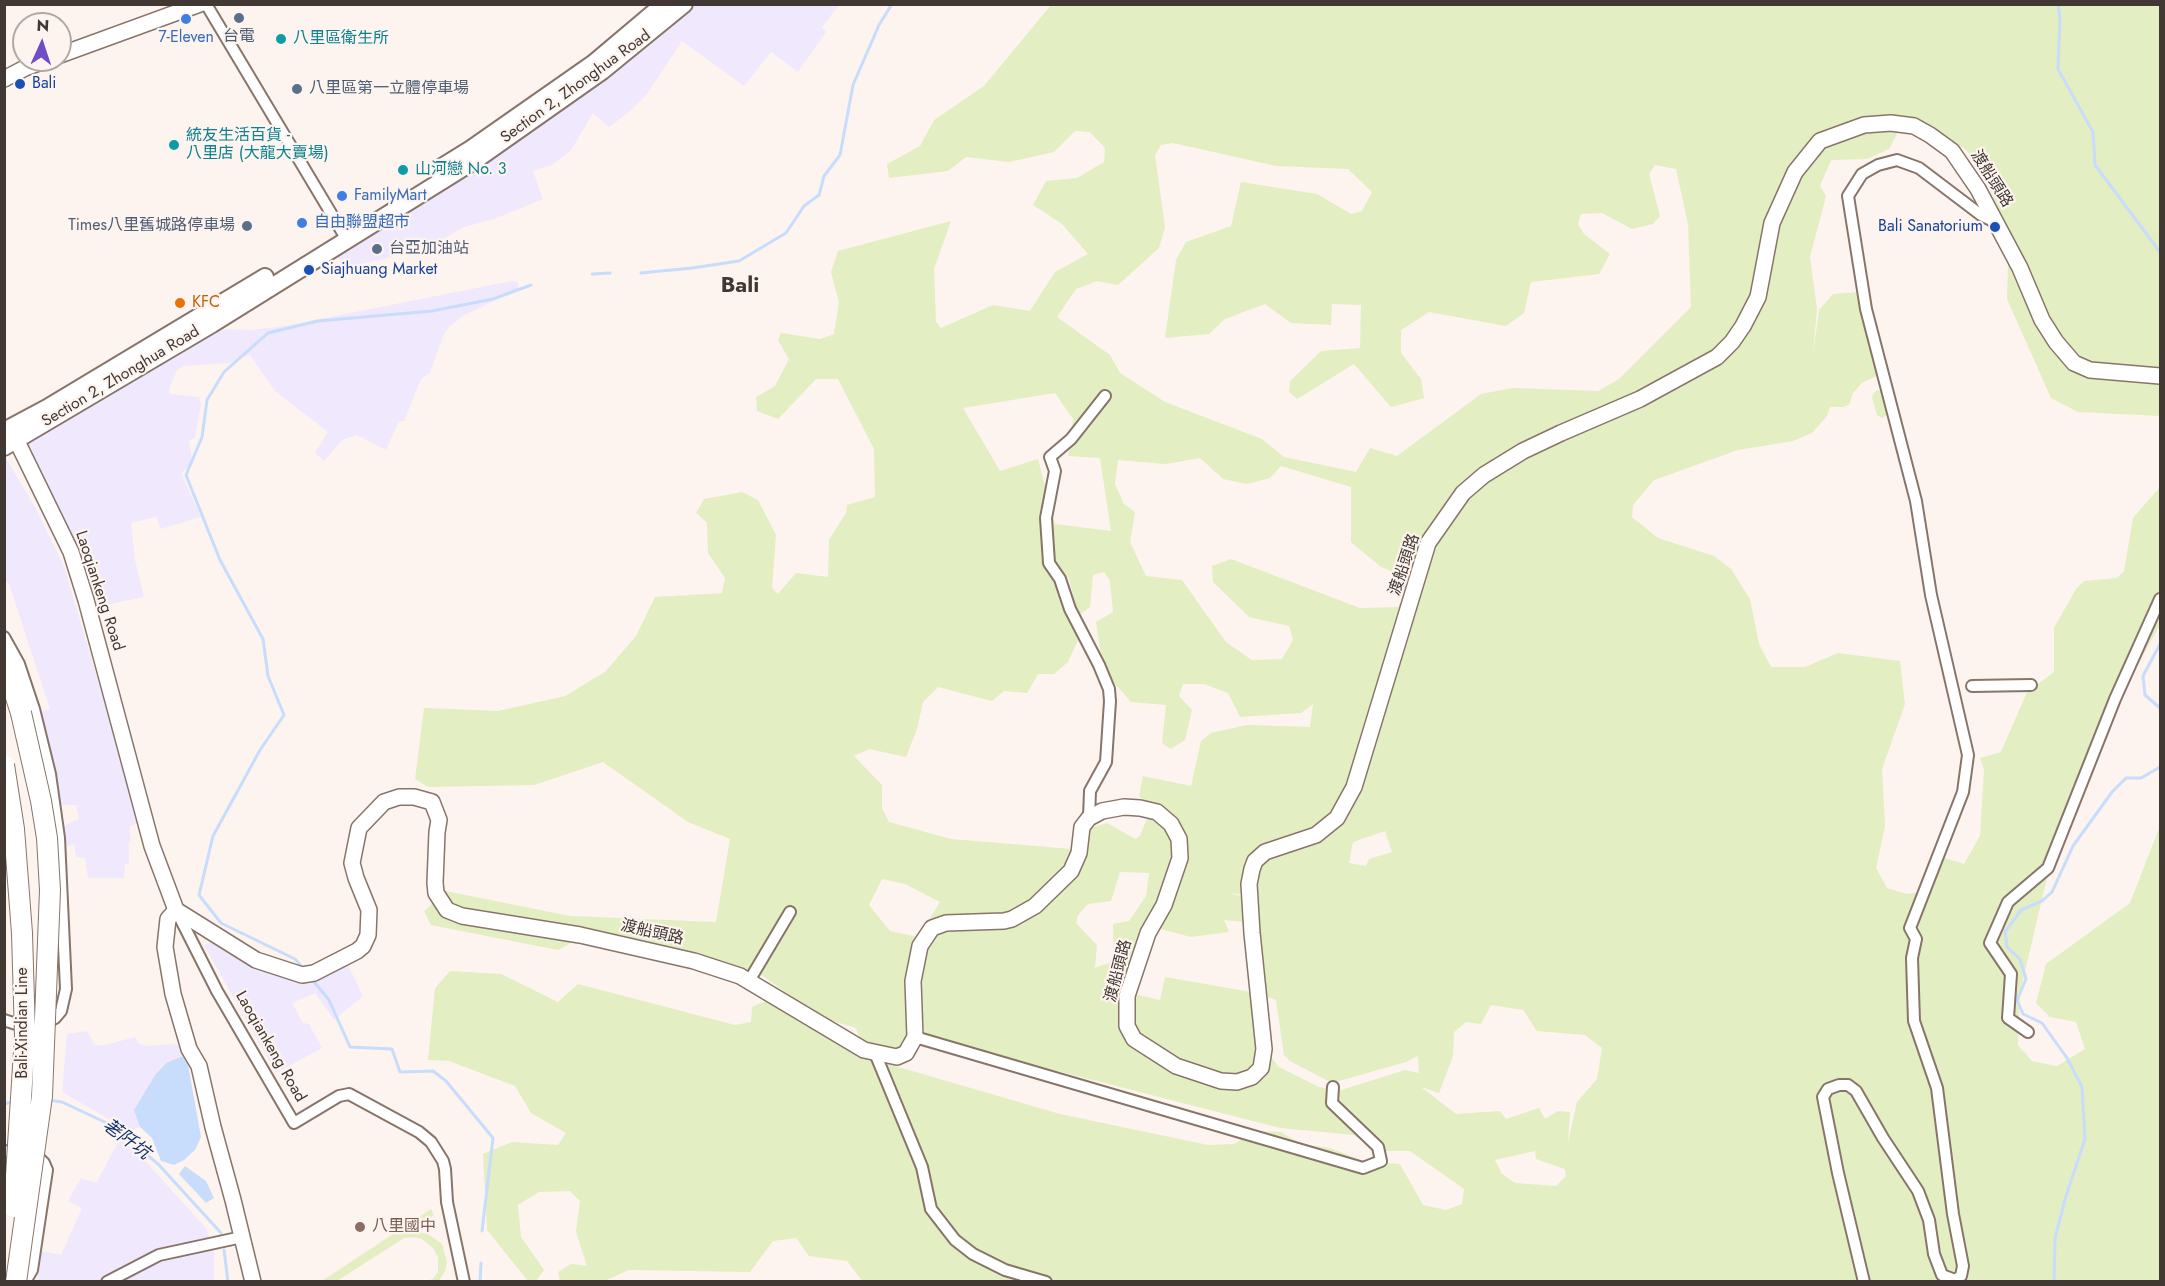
<!DOCTYPE html>
<meta charset="utf-8">
<style>
body{margin:0}
#map{position:relative;width:2165px;height:1286px;overflow:hidden;background:#fdf4ef;font-family:Jost,sans-serif}
canvas{display:block}
.frame{position:absolute;inset:0;border:6px solid #413833;pointer-events:none}
.north{position:absolute;left:12px;top:12px;width:60px;height:60px;box-sizing:border-box;background:#fdf4ef;border:2px solid #b2a9a4;border-radius:50%;rotate:3deg;font-size:16px;font-weight:700;line-height:24px;text-align:center;color:#413833}
.north::after{content:'';display:block;margin:auto;width:21px;height:27px;background:#704dc6;clip-path:polygon(50% 0,100% 100%,50% 72%,0 100%)}
</style>
<div id="map">
<canvas width="2165" height="1286"></canvas>
<div class="frame"></div>
<div class="north">N</div>
</div>
<script>
const c = document.querySelector('canvas').getContext('2d');
c.lineJoin = 'round';
function fill(path, color) { c.fillStyle = color; c.fill(path, 'evenodd'); }
const poly = rows => new Path2D(rows.map(r => 'M' + r).join(''));
function trace(path, color, width, dash) { c.strokeStyle = color; c.lineWidth = width; c.lineCap = dash ? 'butt' : 'round'; c.setLineDash(dash || []); c.stroke(path); }
function label(font, color, halo, rows, align = 'center') {
  c.font = font + ' Jost,"Noto Sans TC",sans-serif'; c.lineWidth = 4.5; c.setLineDash([]); c.textBaseline = 'middle'; c.strokeStyle = halo; c.fillStyle = color; for (const [text, x, y, turn = 0] of rows) {
    c.save(); c.translate(x, y); c.rotate((+turn || 0) * Math.PI / 180); c.textAlign = isNaN(turn) ? turn : align; if (halo) c.strokeText(text, 0, 0); c.fillText(text, 0, 0); c.restore();
  }
}
fill(poly([
 [692,5,839,5,822,27,826,32,798,72,771,52,744,86,682,41,647,94,629,112,609,127,593,113,571,150,552,165,533,171,543,199,494,219,464,227,434,244,415,247,385,259,345,267,336,255,468,174,526,134,636,51],
 [512,281,518,282,518,289,463,316,449,327,443,336,430,373,421,379,404,421,399,421,386,450,357,435,342,440,324,461,315,453,328,432,275,391,250,355,229,363,184,366,177,370,169,389,170,394,199,397,201,404,195,438,189,440,193,464,181,473,201,517,161,529,156,517,131,523,135,560,144,597,91,608,20,447,210,335,226,329,251,330,284,326],
 [4,455,36,509,64,566,132,796,137,823,129,827,131,841,129,842,129,863,125,864,124,878,88,878,85,858,76,857,74,844,65,847,59,828,79,819,76,805,58,805,34,714,50,709,9,584,5,580],
 [216,940,292,980,346,961,363,996,334,1020,315,993,292,1003,303,1023,309,1024,322,1048,276,1073,204,945],
 [87,1031,94,1044,101,1046,135,1037,139,1044,149,1046,175,1044,182,1048,183,1056,165,1063,155,1075,134,1109,140,1127,129,1131,62,1092,67,1034],
 [120,1139,137,1152,206,1228,214,1247,214,1281,37,1282,42,1251,61,1255,82,1208,68,1201,81,1178,96,1183]
]), '#f0e8fd');
fill(poly([
 [1051,5,2160,5,2160,416,2078,412,2051,398,2007,299,2009,234,1979,164,1963,147,1899,130,1889,149,1867,159,1831,160,1820,186,1826,196,1810,257,1817,309,1813,356,1819,310,1833,294,1859,292,1877,376,1863,382,1853,393,1849,405,1843,407,1830,407,1827,416,1812,433,1793,441,1738,450,1654,480,1633,505,1632,517,1658,538,1714,556,1731,569,1750,599,1759,644,1771,667,1805,667,1838,653,1900,661,1905,704,1882,769,1885,826,1876,868,1887,888,1907,894,1919,892,1941,857,1964,864,1980,836,1984,769,1980,758,2001,752,2027,692,2054,672,2054,628,2076,589,2084,581,2117,578,2124,571,2133,518,2160,487,2160,625,2118,700,2052,857,2020,992,2018,1045,2032,1061,2057,1066,2085,1049,2076,1022,2050,1017,2036,1003,2046,964,2130,903,2160,826,2160,1281,863,1282,847,1261,809,1256,796,1238,773,1241,750,1272,629,1270,604,1281,560,1281,558,1272,571,1264,587,1266,576,1232,580,1201,570,1191,539,1192,518,1205,521,1237,544,1270,536,1281,528,1281,487,1230,483,1154,512,1142,558,1145,566,1133,531,1113,515,1086,449,1061,428,1060,435,988,450,971,501,974,558,1002,578,984,735,1025,751,1022,752,1007,765,1001,878,1061,1060,1114,1208,1145,1234,1144,1254,1131,1281,1132,1301,1144,1330,1148,1363,1161,1400,1164,1423,1205,1446,1210,1462,1204,1464,1189,1410,1151,1384,1151,1354,1135,1280,1128,925,1037,919,983,924,928,940,902,905,884,882,879,869,905,890,931,922,938,913,1027,903,1047,890,1051,860,1039,856,1028,819,1017,763,976,591,932,558,950,431,925,424,911,446,891,570,916,716,922,730,839,688,822,603,762,534,785,428,787,415,779,424,708,498,711,565,696,605,672,636,636,655,597,722,593,725,578,708,553,707,523,696,513,704,499,742,492,758,500,776,535,772,588,778,594,796,573,828,577,829,540,846,513,847,505,875,497,874,449,838,379,816,379,778,419,757,411,756,397,775,386,789,359,778,340,781,333,820,339,834,334,839,302,831,272,838,251,951,221,934,269,936,322,941,328,993,305,1030,311,1055,272,1088,254,1062,224,1033,205,1046,181,1077,178,1104,162,1105,148,1090,132,1075,131,1054,152,1009,162,966,157,948,171,889,178,887,164,920,146,934,120,984,86],
 [1173,143,1276,166,1348,169,1372,192,1362,211,1351,214,1317,194,1241,182,1231,226,1186,242,1176,260,1165,338,1209,334,1225,319,1265,304,1291,323,1331,325,1332,304,1361,305,1360,348,1321,351,1290,381,1289,392,1297,399,1354,364,1391,407,1424,398,1421,379,1401,353,1401,330,1429,312,1506,326,1524,313,1531,282,1599,274,1610,254,1584,234,1578,224,1581,214,1602,213,1632,229,1653,224,1660,216,1649,174,1655,165,1676,169,1688,224,1691,307,1619,379,1598,391,1512,388,1481,394,1397,456,1370,448,1356,472,1284,457,1262,439,1165,402,1120,373,1110,355,1057,317,1076,289,1097,281,1118,285,1159,248,1165,227,1155,155,1161,145],
 [1055,393,1073,419,1068,456,1100,458,1111,531,1055,524,1038,459,1000,471,963,408],
 [1200,458,1223,479,1247,484,1270,478,1281,466,1351,487,1351,542,1381,567,1411,579,1398,607,1360,608,1231,559,1212,566,1213,582,1249,617,1289,626,1293,640,1282,659,1252,660,1226,642,1182,580,1146,576,1130,542,1135,512,1124,504,1115,484,1118,460,1166,464],
 [1058,566,1069,579,1078,616,1090,607,1093,575,1104,572,1110,581,1113,612,1096,622,1103,670,1131,702,1166,705,1162,743,1171,749,1185,740,1192,710,1179,696,1183,684,1204,684,1228,693,1240,717,1301,713,1313,704,1310,727,1247,725,1211,733,1201,741,1191,786,1143,776,1139,796,1152,806,1140,836,1135,839,1107,823,1090,828,1072,849,951,839,889,822,882,808,882,785,854,756,869,749,906,757,917,729,923,702,938,687,992,701,1004,691,1027,693,1038,674,1054,674,1068,662,1078,640,1052,569],
 [1385,831,1392,852,1369,859,1366,866,1349,863,1353,842],
 [1120,872,1149,873,1146,896,1129,921,1113,924,1114,961,1095,968,1097,945,1076,923,1078,915,1088,904,1111,901],
 [1229,893,1252,895,1263,995,1276,1000,1284,1055,1290,1061,1332,1083,1406,1062,1418,1056,1419,1073,1405,1070,1338,1091,1319,1087,1279,1067,1262,1046,1251,992,1165,977,1160,1000,1130,993,1126,965,1152,927,1191,937,1229,932,1224,920,1244,922,1245,897],
 [1491,1005,1523,1010,1537,1031,1585,1035,1602,1048,1597,1079,1577,1102,1568,1143,1570,1112,1558,1111,1545,1119,1539,1108,1506,1119,1500,1111,1456,1114,1421,1087,1439,1093,1453,1056,1454,1032,1466,1022,1481,1024],
 [1535,1151,1536,1159,1565,1169,1566,1176,1556,1186,1515,1183,1502,1174,1495,1160],
 [1877,390,1883,392,1888,411,1887,415,1882,418,1877,415,1872,398,1873,394],
 [431,1209,434,1215,412,1231,428,1234,442,1244,447,1262,445,1271,439,1281,428,1281,434,1278,438,1272,438,1257,433,1248,422,1239,414,1237,404,1238,337,1281,322,1281]
]), '#e3eec2');
fill(poly([
 [183,1056,188,1065,201,1137,195,1150,184,1160,174,1165,161,1161,152,1138,140,1127,134,1110,155,1075,166,1063],
 [185,1166,206,1181,214,1198,206,1203,179,1174]
]), '#c8dcfc');
trace(poly([
 [2058,4,2060,19,2058,69,2093,132,2095,165,2160,252],
 [641,273,692,268,739,261,786,233,804,206,819,195,824,176,840,155,853,85,879,25,892,4],
 [592,274,610,273],
 [2160,644,2143,676,2145,695,2160,708],
 [305,970,295,959,221,923,199,895,213,836,260,750,284,715,268,676,263,639,220,560,186,475,202,437,207,400,224,372,268,333,318,321,432,311,493,299,531,285],
 [311,978,329,1000,350,1047,392,1049,400,1072,433,1071,446,1081,493,1138,482,1231],
 [48,1100,62,1102,113,1126,159,1165,221,1233],
 [4,1104,12,1102],
 [224,1250,228,1282],
 [480,1282,481,1263],
 [2054,1282,2055,1238,2066,1196,2085,1139,2082,1087,2067,1058,2042,1023,2023,1014,2017,1000,2026,979,2020,959,2007,947,2005,932,2021,910,2042,901,2052,892,2073,846,2112,792,2126,778,2141,778,2160,767]
]), '#c8dcfc', 3);
const street = poly([
 [206,4,347,240],
 [4,637,19,664,34,709,50,774,59,838,66,989,61,1011,55,1018,43,1024],
 [1972,686,2031,685],
 [1089,818,1090,791,1106,762,1110,701,1109,689,1099,665,1070,609,1060,579,1049,563,1046,518,1055,471,1050,457,1071,439,1105,396],
 [176,910,217,991,294,1123,339,1096,349,1094,419,1132,431,1142,443,1161,445,1169,447,1202,464,1282],
 [749,981,790,912],
 [4,1020,16,1024,27,1024],
 [2028,1032,2008,1018,2011,974,1990,943,2008,902,2048,868,2115,699,2160,599],
 [915,1037,1363,1168,1381,1161,1378,1147,1332,1103,1333,1087],
 [875,1053,922,1167,931,1209,955,1240,973,1254,1005,1270,1046,1282],
 [4,1151,36,1155,44,1163,47,1170,32,1270,25,1282],
 [107,1282,159,1255,242,1237],
 [1864,1282,1838,1173,1823,1097,1828,1089,1839,1085,1848,1085,1856,1091,1883,1138,1918,1191,1929,1220,1934,1254,1942,1275,1955,1280,1961,1276,1963,1266,1953,1214,1937,1088,1914,1021,1912,958,1916,939,1910,928,1963,792,1968,755,1931,595,1916,501,1866,309,1848,196,1862,174,1878,165,1897,160,1919,168,1981,215,1995,222]
]);
const secondary = poly([
 [60,55,200,4],
 [4,79,25,68,47,60],
 [11,429,71,552,86,600,152,846,176,910,168,919,165,947,173,994,189,1049,199,1066,213,1127,233,1200,253,1282],
 [176,910,256,960,302,975,314,973,357,951,363,946,368,935,369,910,356,878,352,863,359,828,384,802,399,797,414,797,432,802,439,820,437,832,435,883,436,893,447,910,462,916,580,935,694,961,740,976,864,1050,897,1057,906,1053,915,1037,913,981,920,946,932,928,946,923,1004,921,1012,919,1035,906,1071,871,1079,853,1082,827,1089,818,1102,811,1124,807,1140,808,1157,812,1171,824,1179,839,1180,858,1164,905,1148,933,1127,996,1127,1026,1134,1039,1176,1066,1221,1081,1237,1082,1252,1077,1261,1068,1264,1049,1252,933,1249,884,1252,869,1255,861,1265,852,1316,835,1337,818,1354,787,1428,543,1463,493,1484,475,1523,451,1561,433,1640,399,1717,357,1732,342,1743,326,1758,297,1772,223,1795,172,1820,141,1864,125,1891,123,1914,126,1930,135,1952,151,1978,189,2020,268,2042,320,2056,342,2074,363,2090,370,2160,376]
]);
const primary = poly([
 [437,170,471,149,594,63,664,4],
 [4,431,47,408,265,277],
 [4,447,212,324,477,159,602,71,684,4]
]);
const highway = poly([
 [4,660,21,713]
]);
trace(street, '#88756a', 14);
trace(secondary, '#88756a', 18);
trace(primary, '#88756a', 20);
trace(highway, '#88756a', 22);
trace(street, '#fff', 10);
trace(secondary, '#fff', 15);
trace(primary, '#fff', 16);
trace(highway, '#fff', 20);
const highwayBridge = poly([
 [4,765,14,829,22,933,25,1036,14,1207],
 [16,1282,42,1096,50,890,47,838,41,801,21,713]
]);
trace(highwayBridge, '#88756a', 22, []);
trace(highwayBridge, '#fff', 20);
for (const [x, y, r, color] of [
 [239,18,6,"#5c6f8a"],
 [186,19,6,"#3f7fe0"],
 [281,39,6,"#0f9aa8"],
 [20,84,6,"#1a4fb4"],
 [297,89,6,"#5c6f8a"],
 [174,145,6,"#0f9aa8"],
 [403,170,6,"#0f9aa8"],
 [342,196,6,"#3f7fe0"],
 [302,223,6,"#3f7fe0"],
 [247,226,6,"#5c6f8a"],
 [1995,227,6,"#1a4fb4"],
 [377,249,6,"#5c6f8a"],
 [309,270,6,"#1a4fb4"],
 [180,303,6,"#e8710a"],
 [360,1227,6,"#8d6e63"]
]) { const dot = new Path2D(); dot.arc(x, y, r, 0, 2 * Math.PI); c.fillStyle = color; c.fill(dot); trace(dot, '#fdf4ef', 2); }
label('16px', '#4e5e75', '#fdf4ef', [
 ["台電",239,37,"center"],
 ["八里區第一立體停車場",309,89],
 ["Times八里舊城路停車場",235,226,"right"],
 ["台亞加油站",389,249]
], 'left');
label('16px', '#366cbe', '#fdf4ef', [
 ["7-Eleven",186,38,"center"],
 ["FamilyMart",354,196],
 ["自由聯盟超市",314,223]
], 'left');
label('16px', '#0d838f', '#fdf4ef', [
 ["八里區衛生所",293,39],
 ["統友生活百貨 -",186,136],
 ["八里店 (大龍大賣場)",186,154],
 ["山河戀 No. 3",415,170]
], 'left');
label('16px', '#164399', '#fdf4ef', [
 ["Bali",32,84],
 ["Bali Sanatorium",1983,227,"right"],
 ["Siajhuang Market",321,270]
], 'left');
label('16px', '#413833', '#fdf4ef', [
 ["Section 2, Zhonghua Road",576,87,-36],
 ["渡船頭路",1991,179,58],
 ["Section 2, Zhonghua Road",121,377,-31],
 ["渡船頭路",1405,565,-71],
 ["Laoqiankeng Road",99,591,72],
 ["渡船頭路",652,933,13],
 ["渡船頭路",1119,971,-75],
 ["Bali-Xindian Line",23,1023,-90],
 ["Laoqiankeng Road",270,1047,60]
]);
label('16px', '#c56008', '#fdf4ef', [
 ["KFC",192,303]
], 'left');
label('16px', '#785e54', '#fdf4ef', [
 ["八里國中",372,1227]
], 'left');
label('italic 18px', '#0f326f', '#fdf4ef', [
 ["荖阡坑",126,1140,37]
]);
label('bold 22px', '#413833', '#fdf4ef', [
 ["Bali",740,287]
]);
</script>
